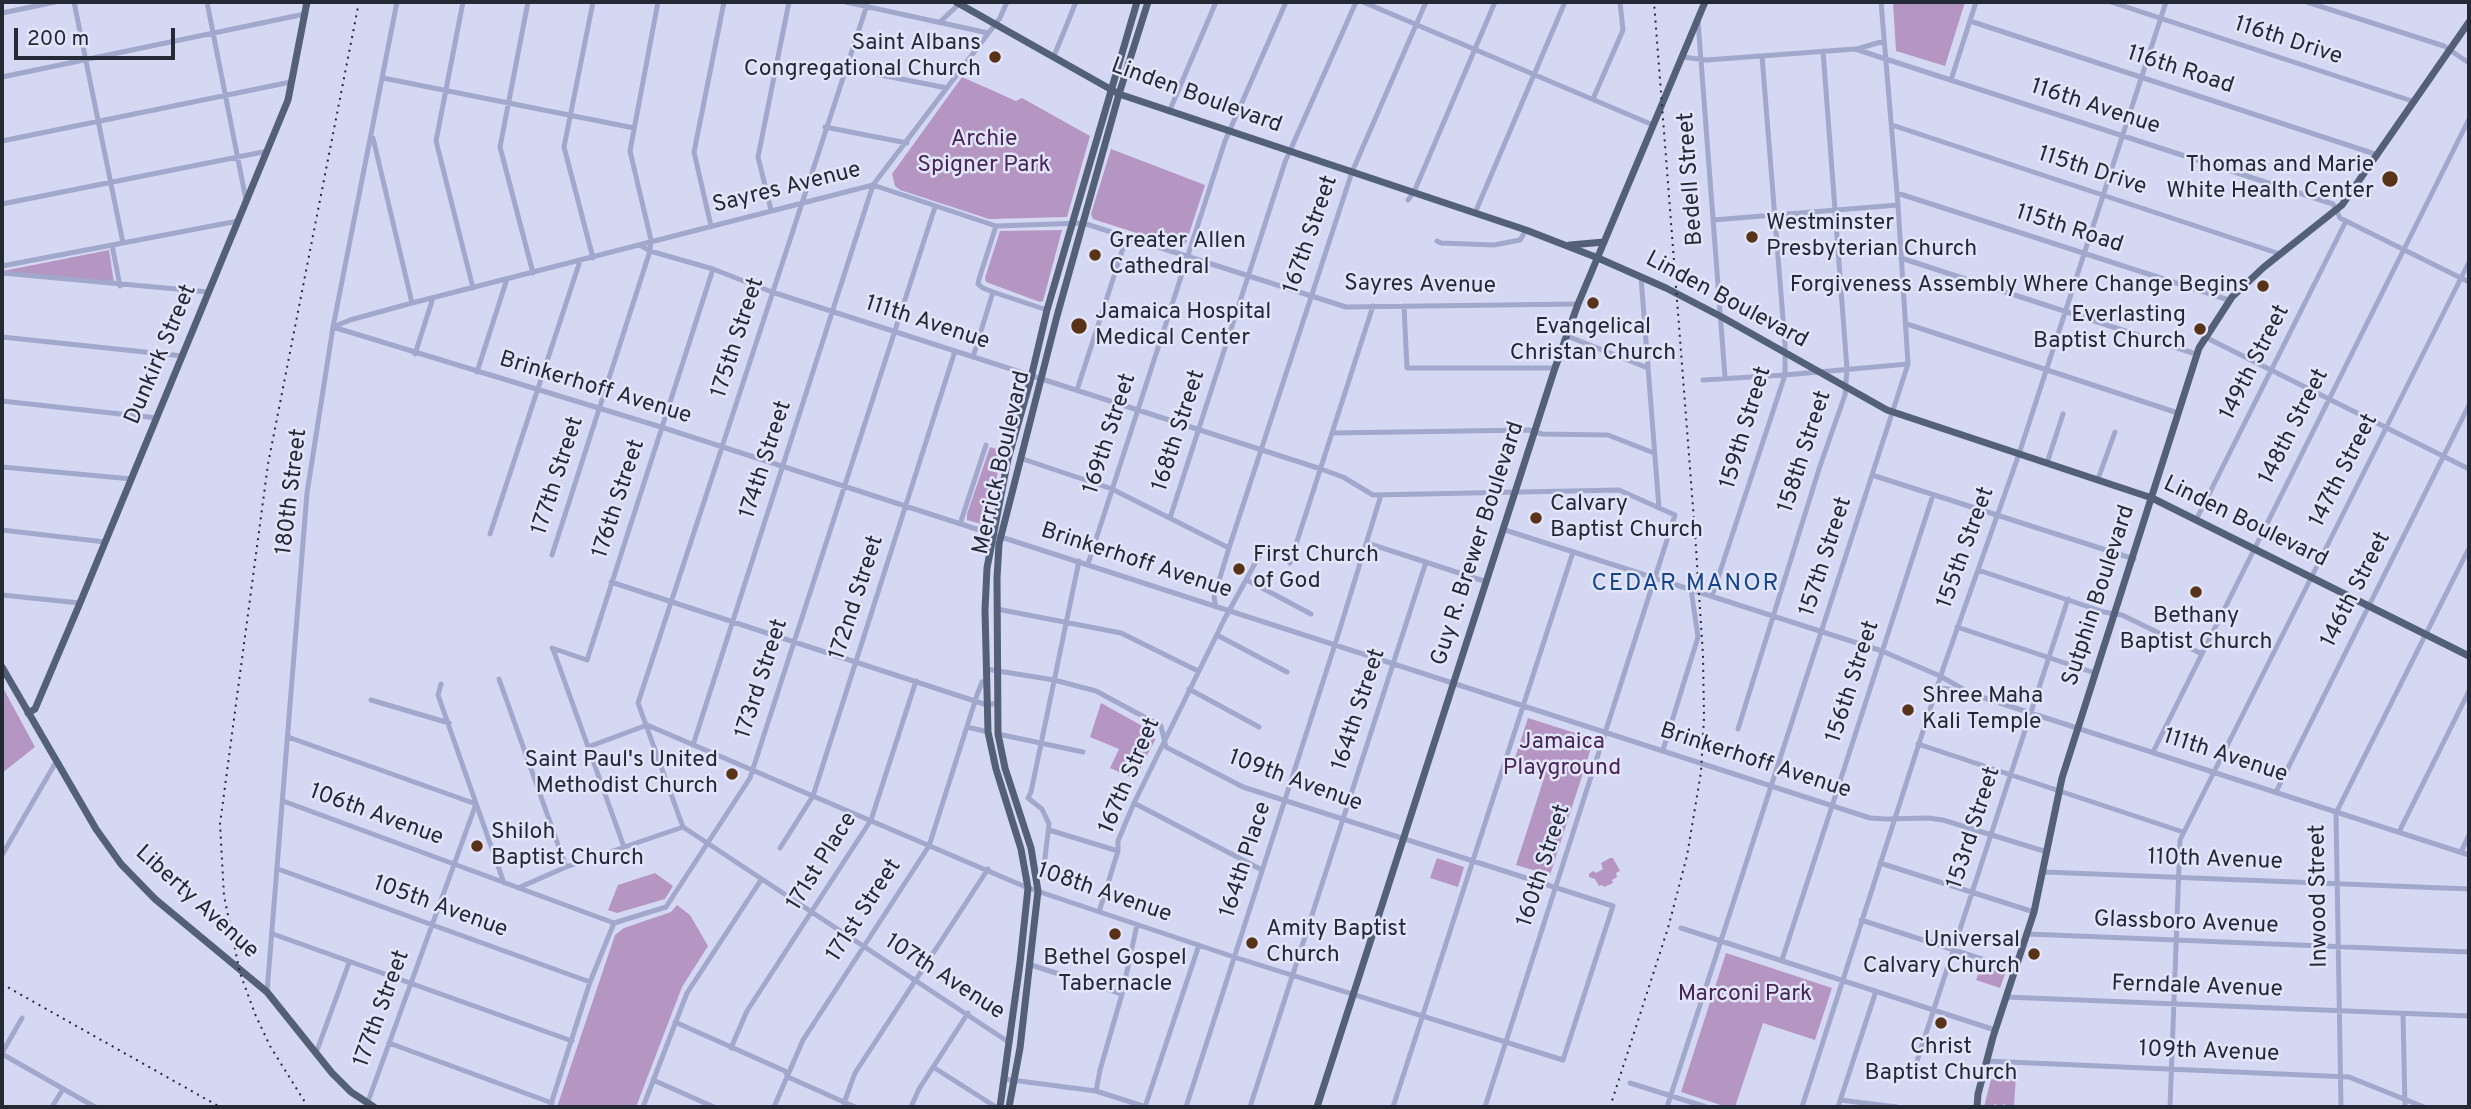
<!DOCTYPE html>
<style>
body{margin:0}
#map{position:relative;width:2471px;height:1109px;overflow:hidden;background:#d5d8f3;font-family:Overpass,sans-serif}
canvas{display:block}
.frame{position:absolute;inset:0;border:4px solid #242a35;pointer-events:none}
.scale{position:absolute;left:14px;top:28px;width:161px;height:32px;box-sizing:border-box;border:4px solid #242a35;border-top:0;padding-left:9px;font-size:21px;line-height:24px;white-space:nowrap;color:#242a35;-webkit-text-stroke:5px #e2e4fa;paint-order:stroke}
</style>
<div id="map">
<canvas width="2471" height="1109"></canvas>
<div class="frame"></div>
<div class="scale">200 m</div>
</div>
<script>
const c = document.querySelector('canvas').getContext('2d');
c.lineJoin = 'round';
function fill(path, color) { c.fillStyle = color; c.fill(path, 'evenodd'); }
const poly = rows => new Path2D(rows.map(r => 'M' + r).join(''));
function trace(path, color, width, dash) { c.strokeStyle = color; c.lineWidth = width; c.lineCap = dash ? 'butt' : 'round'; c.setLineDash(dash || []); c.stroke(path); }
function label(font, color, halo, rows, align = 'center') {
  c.font = font + ' Overpass,sans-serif'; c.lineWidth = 5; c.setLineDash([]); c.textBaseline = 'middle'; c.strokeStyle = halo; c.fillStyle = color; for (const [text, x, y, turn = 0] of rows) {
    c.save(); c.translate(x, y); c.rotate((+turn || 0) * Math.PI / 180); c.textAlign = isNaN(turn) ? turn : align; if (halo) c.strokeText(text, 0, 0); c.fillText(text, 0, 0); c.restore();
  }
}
fill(poly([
 [1893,2,1965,2,1945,66,1896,51],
 [962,77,1016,101,1022,98,1090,136,1067,217,989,219,900,190,895,186,892,174],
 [1111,149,1205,185,1186,243,1180,247,1093,219,1091,214],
 [1062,230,1043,301,1040,302,986,282,985,278,1000,231],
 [109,250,114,283,3,271],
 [990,447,1003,451,985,525,967,520,967,514],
 [2,686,35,747,2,773],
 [1101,703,1153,732,1155,740,1135,779,1110,768,1119,749,1090,737],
 [1528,718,1594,739,1550,875,1516,865,1545,775,1513,764],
 [1437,858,1464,867,1458,887,1430,878],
 [1610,858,1613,858,1620,871,1616,873,1617,877,1612,880,1613,883,1604,887,1602,885,1599,886,1595,879,1589,877,1589,874,1593,871,1596,873,1603,869,1601,863],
 [655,873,673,886,665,899,617,913,608,910,618,885],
 [677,905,690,915,708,946,682,987,636,1107,557,1107,615,935,624,928,671,912],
 [1726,953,1832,988,1815,1040,1763,1023,1735,1107,1727,1107,1681,1092],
 [1981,966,2005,974,2000,988,1976,980],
 [2008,1075,2016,1075,2014,1107,2003,1104,2003,1106,1994,1104,1994,1107,1984,1107,1991,1079,2007,1080]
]), '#b595c2');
trace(poly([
 [74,2,123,243],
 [207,2,246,200],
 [463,2,436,141,473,288],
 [528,2,500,147,533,273],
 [593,2,564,147,593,258],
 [846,2,988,33],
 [1363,2,1653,125],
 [2111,2,2415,102],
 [2307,2,2444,46,2469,63],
 [2,13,55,2],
 [1698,21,1725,377],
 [1970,21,2378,155],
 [940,22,959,4],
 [1857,49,1884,41],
 [1054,56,1076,2],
 [1682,57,1707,60,1855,49,2333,204,2340,218,2469,282],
 [845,68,947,88],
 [2,77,305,14],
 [383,78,634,128],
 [1951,80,1976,2],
 [1593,99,1623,30,1620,2],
 [1169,112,1216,2],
 [1892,125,2280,254],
 [825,127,907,143],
 [373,138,412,303],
 [2,141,291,82],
 [1897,193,2229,300],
 [1408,200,1414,192,1495,2],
 [2,204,268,151],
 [771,210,758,157,789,2],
 [1475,213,1565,2],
 [1713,220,1898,205],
 [711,226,694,152,724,2],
 [1437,241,1441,243,1494,245,1520,240,1526,230],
 [112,245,120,286],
 [640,245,650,251,713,269,772,292,1321,469,1343,477,1373,495,1619,490,1675,515,1485,1107],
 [1901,258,2196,354],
 [2,266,238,221],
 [2,273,209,292],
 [1641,277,1659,508],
 [993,292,1047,310],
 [1404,306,1407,368,1555,368],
 [1907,324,2178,413],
 [333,327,661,427,1870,818,1886,819,1928,818,1943,820,2047,852],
 [333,327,350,320,412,303,873,185,996,226,1083,223,1346,307,1578,304],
 [1567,336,1648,368],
 [2,337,183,356],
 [2205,337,2469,469],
 [415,354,433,298],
 [973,357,993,292,983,288,978,284,979,279,996,226],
 [477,372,507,279],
 [1703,380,1785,375,1908,364],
 [1077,390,1127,236],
 [2,401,157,418],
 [1333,433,1529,430,1542,434,1608,435,1654,453],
 [1020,458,1112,489,1229,548],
 [2047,463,2063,414],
 [2,467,132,479],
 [1872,475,2134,559],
 [2098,479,2115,432],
 [1170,518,1285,162,1356,2],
 [2196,520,2346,221],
 [960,524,986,445],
 [2,530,105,542],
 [1505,530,1882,651,1940,676,1963,689],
 [490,534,580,261],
 [1367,543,1487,582],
 [552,555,650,251,651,240,630,151,658,2],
 [1290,563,1373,306],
 [1088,564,1225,141,1286,2],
 [1978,570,2104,612,2122,615,2202,654],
 [1247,580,1311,614],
 [611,582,987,705,997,703],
 [2,595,80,603],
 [1712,596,1785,375,1785,344,1762,56],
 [1216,607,1214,597,1229,548,1352,172,1426,2],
 [997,609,1121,633,1198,671],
 [1957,627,2095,673],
 [1217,635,1287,672],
 [552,648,587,660,713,269],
 [553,649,624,847],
 [499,679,566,867],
 [441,684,438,695,504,883],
 [1937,687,1969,693,2469,855],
 [1189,689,1259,727],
 [371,700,449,723],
 [647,725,1028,888,1234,957,1563,1060,1613,906,1243,787,1166,747,1161,726,1096,691,1054,680,986,669],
 [967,727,988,732],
 [1738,729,1820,466,1845,395,1847,369,1823,51],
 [998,734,1083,752],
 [288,737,476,804],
 [1918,744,2183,832],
 [693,745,873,185,1000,18,1007,2],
 [588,747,647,725],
 [1663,750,1698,637,1691,589],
 [2153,752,2469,119],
 [2276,792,2469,405],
 [1028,798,1031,792,1079,561],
 [1028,798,1042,809,1049,824,1043,875,1036,878],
 [283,801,614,923],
 [1134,803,1262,870],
 [683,827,638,703,868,2],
 [683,827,1010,1043],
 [1049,830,1118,851],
 [2399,832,2469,691],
 [780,848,813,796,955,351],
 [2461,852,2469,835],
 [2,855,56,762],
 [1880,863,2034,912],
 [278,869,590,982],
 [2044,872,2469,889],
 [518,888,566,867,683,827],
 [1099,912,1118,851,1118,841,1134,803,1224,620,1264,547],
 [1861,920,2016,970],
 [1681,928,1995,1030],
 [273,934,572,1041],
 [2028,934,2469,952],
 [1782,960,1933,495],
 [1031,965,1122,994],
 [267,992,307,493,333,327,397,2],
 [2006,997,2469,1016],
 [2403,1014,2405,1107],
 [675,1022,785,1071,788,1077,855,1107],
 [389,1043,552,1103],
 [731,1048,747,1011,871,820,916,681],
 [2,1053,22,1018],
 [316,1053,349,963],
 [2,1054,95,1107],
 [1986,1061,2349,1077,2424,1107],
 [933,1067,996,1107],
 [1915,1067,2068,599],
 [1004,1079,1096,1091,1146,1107],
 [653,1080,714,1107],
 [1630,1083,1706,1107],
 [1096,1091,1100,1070,1122,994,1137,925],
 [1840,1100,1897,1107],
 [844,1103,855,1073,988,869],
 [52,1107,63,1089],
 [366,1107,476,804],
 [550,1107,590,982,614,923,666,907,750,778,935,207],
 [643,1107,687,993,761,880],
 [774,1107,803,1040,929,846,977,695,982,682,986,681],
 [911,1107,919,1089,968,1013],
 [1145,1107,1199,945],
 [1186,1107,1338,635,1381,495],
 [1250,1107,1426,562],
 [1393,1107,1573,552],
 [1667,1107,1908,364,1898,205,1881,2],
 [1802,1107,1944,666,2019,454,2166,2],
 [1838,1107,1876,991],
 [2170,1107,2180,840,2469,262],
 [2341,1107,2336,813,2469,548]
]), '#a1a8cb', 5);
trace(poly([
 [956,2,1119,94,1526,230,1598,258,1666,288,1720,316,1887,410,2152,498,2469,656],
 [1570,245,1604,242],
 [2,667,96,829,121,864,155,899,267,992,332,1073,351,1092,374,1107],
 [28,713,35,709,80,603,281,117,288,100,307,2],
 [1000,1107,1020,963,1028,888,1021,849,996,769,988,732,985,610,987,568,1008,459,1030,382,1047,310,1137,2],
 [1009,1107,1020,1048,1038,891,1031,848,1005,768,998,734,997,578,999,544,1057,316,1119,94,1148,2],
 [1317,1107,1555,368,1578,304,1705,2],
 [1977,1107,1978,1094,1993,1037,2034,912,2062,778,2199,348,2232,297,2264,267,2342,205,2469,22]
]), '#545f78', 7);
trace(poly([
 [2,984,220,1107],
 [308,1107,270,1046,255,1014,240,973,224,896,220,824,268,464,359,2],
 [1610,1107,1668,928,1687,856,1701,772,1704,718,1703,655,1695,533,1654,2]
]), '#242a35', 2, [2, 5]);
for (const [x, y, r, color] of [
 [995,57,7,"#593317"],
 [2390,179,9,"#593317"],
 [1752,237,7,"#593317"],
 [1095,255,7,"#593317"],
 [2263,286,7,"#593317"],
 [1593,303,7,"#593317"],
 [1079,326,9,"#593317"],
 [2200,329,7,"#593317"],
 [1536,518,7,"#593317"],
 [1239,569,7,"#593317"],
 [2196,592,7,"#593317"],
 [1908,710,7,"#593317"],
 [732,774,7,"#593317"],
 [477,846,7,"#593317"],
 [1115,934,7,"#593317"],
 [1252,943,7,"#593317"],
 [2034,954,7,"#593317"],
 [1941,1023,7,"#593317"]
]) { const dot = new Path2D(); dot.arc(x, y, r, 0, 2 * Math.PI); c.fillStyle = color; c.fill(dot); trace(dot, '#e2e4fa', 2.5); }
label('23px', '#242a35', '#e2e4fa', [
 ["116th Drive",2288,42,18],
 ["116th Road",2180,71,18],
 ["Linden Boulevard",1196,97,20],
 ["116th Avenue",2095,108,18],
 ["115th Drive",2092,172,18],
 ["Bedell Street",1692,179,-94],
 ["Sayres Avenue",787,189,-14],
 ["115th Road",2069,230,18],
 ["167th Street",1312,235,-71],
 ["Sayres Avenue",1420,286,1],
 ["Linden Boulevard",1726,301,28],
 ["111th Avenue",927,324,18],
 ["175th Street",739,338,-72],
 ["Dunkirk Street",162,355,-67],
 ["149th Street",2256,363,-63],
 ["Brinkerhoff Avenue",595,389,17],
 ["148th Street",2295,427,-63],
 ["159th Street",1747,428,-73],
 ["168th Street",1180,431,-72],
 ["169th Street",1111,434,-72],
 ["158th Street",1806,452,-72],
 ["174th Street",767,460,-72],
 ["Merrick Boulevard",1003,463,-77],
 ["147th Street",2345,471,-63],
 ["177th Street",559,476,-72],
 ["180th Street",293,492,-83],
 ["176th Street",620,499,-72],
 ["Linden Boulevard",2245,523,26],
 ["Guy R. Brewer Boulevard",1479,544,-72],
 ["155th Street",1967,548,-70],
 ["157th Street",1827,557,-72],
 ["Brinkerhoff Avenue",1136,562,18],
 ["146th Street",2357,590,-63],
 ["Sutphin Boulevard",2100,596,-72],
 ["172nd Street",858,598,-72],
 ["173rd Street",763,679,-72],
 ["156th Street",1854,682,-72],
 ["164th Street",1360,710,-72],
 ["111th Avenue",2225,757,18],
 ["Brinkerhoff Avenue",1755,762,18],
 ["167th Street",1131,776,-67],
 ["109th Avenue",1295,782,20],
 ["106th Avenue",376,816,20],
 ["153rd Street",1975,828,-72],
 ["164th Place",1247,860,-72],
 ["110th Avenue",2215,861,2],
 ["171st Place",823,862,-58],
 ["160th Street",1545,866,-72],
 ["108th Avenue",1104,894,19],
 ["Inwood Street",2320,896,-91],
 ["Liberty Avenue",196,903,42],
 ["105th Avenue",440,908,20],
 ["171st Street",865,911,-57],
 ["Glassboro Avenue",2186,924,2],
 ["107th Avenue",944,978,33],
 ["Ferndale Avenue",2197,988,2],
 ["177th Street",383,1009,-70],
 ["109th Avenue",2209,1053,2]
]);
label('23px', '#242a35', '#e2e4fa', [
 ["Saint Albans",981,44,"right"],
 ["Congregational Church",981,70,"right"],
 ["Thomas and Marie",2374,166,"right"],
 ["White Health Center",2374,192,"right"],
 ["Westminster",1766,224],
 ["Presbyterian Church",1766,250],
 ["Greater Allen",1109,242],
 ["Cathedral",1109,268],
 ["Forgiveness Assembly Where Change Begins",2249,286,"right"],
 ["Jamaica Hospital",1095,313],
 ["Medical Center",1095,339],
 ["Everlasting",2186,316,"right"],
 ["Baptist Church",2186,342,"right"],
 ["Evangelical",1593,328,"center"],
 ["Christan Church",1593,354,"center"],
 ["Calvary",1550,505],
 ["Baptist Church",1550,531],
 ["First Church",1253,556],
 ["of God",1253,582],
 ["Bethany",2196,617,"center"],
 ["Baptist Church",2196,643,"center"],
 ["Shree Maha",1922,697],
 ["Kali Temple",1922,723],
 ["Saint Paul's United",718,761,"right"],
 ["Methodist Church",718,787,"right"],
 ["Shiloh",491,833],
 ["Baptist Church",491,859],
 ["Amity Baptist",1266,930],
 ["Church",1266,956],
 ["Universal",2020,941,"right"],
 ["Calvary Church",2020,967,"right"],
 ["Bethel Gospel",1115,959,"center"],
 ["Tabernacle",1115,985,"center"],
 ["Christ",1941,1048,"center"],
 ["Baptist Church",1941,1074,"center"]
], 'left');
label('23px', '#482655', '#e2e4fa', [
 ["Archie",984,140],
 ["Spigner Park",984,166],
 ["Jamaica",1562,743],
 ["Playground",1562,769],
 ["Marconi Park",1745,995]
]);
c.letterSpacing = '2px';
label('24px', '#17458a', '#e2e4fa', [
 ["CEDAR MANOR",1686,585]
]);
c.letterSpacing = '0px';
</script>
